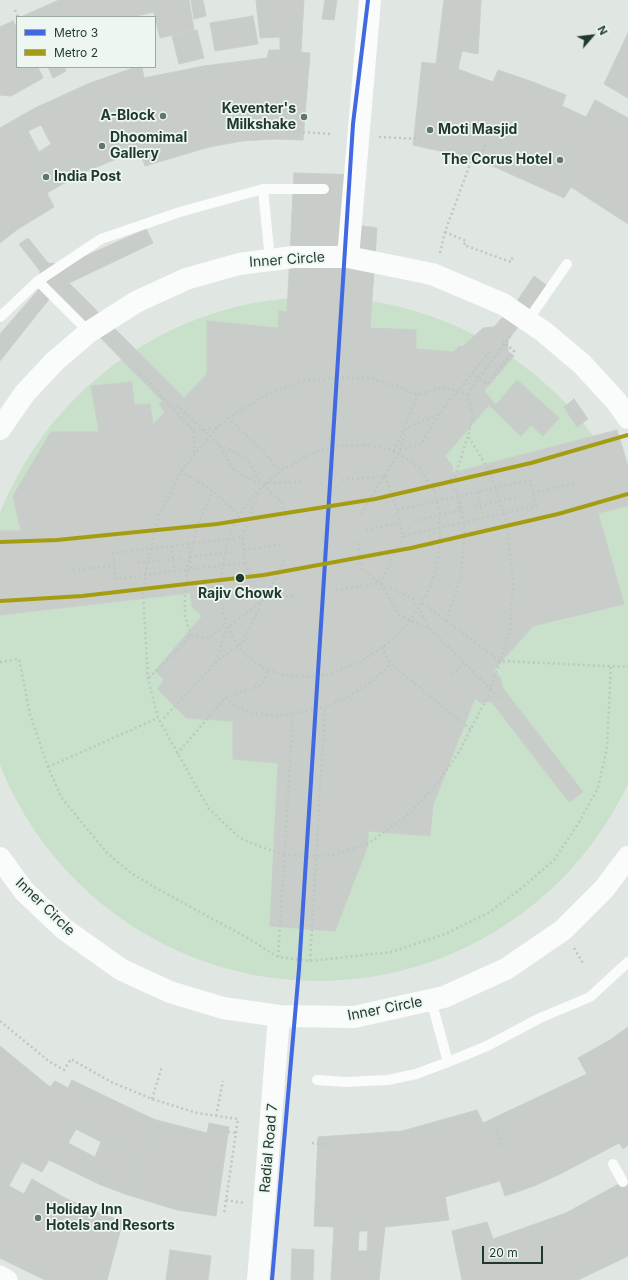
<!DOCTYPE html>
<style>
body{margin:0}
#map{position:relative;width:628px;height:1280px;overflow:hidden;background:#e0e6e2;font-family:Inter,sans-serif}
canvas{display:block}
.legend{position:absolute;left:16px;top:16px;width:140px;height:52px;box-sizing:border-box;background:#edf6f0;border:1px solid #9baaa1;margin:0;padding:5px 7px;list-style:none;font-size:12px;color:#1f392b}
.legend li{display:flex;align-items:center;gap:8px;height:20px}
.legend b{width:20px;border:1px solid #9baaa1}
.north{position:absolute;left:572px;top:16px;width:40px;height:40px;-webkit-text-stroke:3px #edf6f0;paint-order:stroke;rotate:62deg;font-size:11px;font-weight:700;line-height:16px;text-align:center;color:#1f392b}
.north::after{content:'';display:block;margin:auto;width:14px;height:18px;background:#1f392b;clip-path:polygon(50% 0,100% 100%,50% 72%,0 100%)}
.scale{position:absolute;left:482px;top:1246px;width:61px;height:18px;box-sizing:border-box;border:2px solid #1f392b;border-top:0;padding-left:5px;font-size:12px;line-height:14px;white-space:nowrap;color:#1f392b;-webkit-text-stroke:3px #edf6f0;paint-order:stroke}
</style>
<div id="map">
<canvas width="628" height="1280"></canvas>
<ul class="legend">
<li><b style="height:5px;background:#4169e1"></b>Metro 3</li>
<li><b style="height:5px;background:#a59d11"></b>Metro 2</li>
</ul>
<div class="north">N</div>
<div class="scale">20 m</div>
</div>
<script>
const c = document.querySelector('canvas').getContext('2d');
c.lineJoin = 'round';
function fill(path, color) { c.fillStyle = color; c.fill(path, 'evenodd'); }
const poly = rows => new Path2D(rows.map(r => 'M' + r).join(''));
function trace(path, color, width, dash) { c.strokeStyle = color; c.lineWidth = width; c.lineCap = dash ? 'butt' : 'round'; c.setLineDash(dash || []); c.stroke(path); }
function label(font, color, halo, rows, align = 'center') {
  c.font = font + ' Inter,sans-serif'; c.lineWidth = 3.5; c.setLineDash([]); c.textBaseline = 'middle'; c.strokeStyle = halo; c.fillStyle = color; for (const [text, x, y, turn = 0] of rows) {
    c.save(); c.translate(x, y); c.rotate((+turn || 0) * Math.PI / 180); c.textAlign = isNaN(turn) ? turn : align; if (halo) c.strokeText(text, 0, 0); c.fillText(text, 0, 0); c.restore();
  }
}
fill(poly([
 '-24 639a342 342 0 1 1 684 0a342 342 0 1 1-684 0Z'
]), '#c9e0ca');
const building = poly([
 [59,0,189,0,194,30,160,38,154,12,132,17,23,16,59,0],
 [191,0,203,0,206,16,194,19,191,0],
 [256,0,304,0,301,52,310,53,303,140,275,139,242,141,209,147,145,166,139,150,82,173,47,193,54,207,18,229,0,243,0,128,35,108,90,83,136,67,142,67,144,78,204,66,267,58,269,50,280,50,280,37,260,38,256,0],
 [41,125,51,144,39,152,28,131,41,125],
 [325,0,337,0,334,20,322,19,325,0],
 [444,0,481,0,478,54,462,51,458,69,493,82,498,70,533,82,566,95,562,106,586,117,595,100,628,118,628,224,571,187,564,198,497,168,453,154,413,145,422,62,436,64,444,0],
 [253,16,258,44,215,51,210,23,253,16],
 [13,21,17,28,17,67,38,67,43,78,11,96,0,95,0,27,13,21],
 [197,30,204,58,179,64,172,36,197,30],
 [628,33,628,98,604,84,628,33],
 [48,67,64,67,66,71,53,78,48,67],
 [294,173,361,175,357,225,377,228,370,328,416,330,416,349,454,352,459,346,462,347,483,328,494,327,517,301,534,276,549,287,508,340,508,351,514,356,484,391,496,405,517,380,559,418,543,436,531,425,521,436,489,405,445,456,453,467,452,473,617,430,628,466,628,506,598,513,624,604,533,626,493,671,501,678,502,687,583,792,569,802,491,701,480,703,475,698,433,805,430,836,368,831,368,845,335,931,270,926,278,763,233,759,233,721,186,718,158,689,164,680,155,671,202,616,192,607,190,593,0,615,0,531,21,531,13,496,51,432,99,432,91,386,132,382,134,405,150,404,153,424,165,412,159,404,162,401,60,296,50,298,0,361,0,334,40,288,40,271,19,244,28,238,48,263,65,265,146,229,153,243,69,283,184,398,207,374,207,321,278,328,279,311,287,312,294,173],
 [574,399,588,419,577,427,564,407,574,399],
 [628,1027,628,1145,623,1149,619,1143,560,1174,534,1186,505,1196,500,1181,445,1197,449,1220,385,1227,379,1280,331,1280,334,1227,314,1226,318,1137,402,1131,477,1110,483,1123,587,1074,578,1058,610,1040,628,1027],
 [359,1231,368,1231,367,1251,358,1251,359,1231],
 [0,1046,50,1087,55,1081,68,1088,72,1080,134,1110,101,1185,49,1160,42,1172,22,1162,0,1202,0,1046],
 [76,1129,101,1142,95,1157,68,1143,76,1129],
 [134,1110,156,1120,125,1194,101,1185,134,1110],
 [156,1120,207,1133,209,1123,229,1127,216,1216,177,1210,125,1194,156,1120],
 [32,1179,65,1198,93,1211,123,1221,107,1280,45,1280,0,1258,0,1202,9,1186,24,1194,32,1179],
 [628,1179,628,1256,578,1280,462,1280,452,1231,487,1222,493,1239,566,1213,628,1179],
 [292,1249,314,1250,313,1280,291,1280,292,1249],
 [170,1250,211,1256,208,1280,166,1280,170,1250]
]);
fill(building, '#c8cdca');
trace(building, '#c9cfcb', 1);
trace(poly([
 [15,10,18,17],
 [288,131,331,134],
 [379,137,421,139],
 [482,156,486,142],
 [445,232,466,241,464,245,511,262,513,256],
 [440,253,445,232,474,153],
 [136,369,194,431,216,428],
 [472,373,487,384,514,351,500,339],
 [337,378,369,378,396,386,418,395,442,387,467,394,473,416,468,436,490,472,507,524,513,582,510,632,488,696,459,752,433,789,404,818,369,843,337,854,316,857,288,855,266,849,240,838,209,809,158,718,148,678,143,594,147,563,158,519,181,471,218,427,228,418,266,395,303,381,337,378],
 [467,394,511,335],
 [177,405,219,445,235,471,262,485,282,502,287,521],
 [228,418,260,448,281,471],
 [194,431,194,455],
 [219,445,247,458,261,484],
 [364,445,389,449,409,460,419,468,434,491,439,509,440,543,437,565,430,587,417,611,401,631,387,644,358,663,326,675,310,677,283,675,263,668,245,654,237,645,226,623,223,612,220,585,222,570,228,540,233,527,239,515,255,493,285,468,318,451,334,446,364,445],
 [394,451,418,395],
 [400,451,421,444,439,414,491,350],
 [181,471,213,491,239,515],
 [385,476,397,510],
 [342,480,384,476],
 [530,480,536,506,403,536,397,510,530,480],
 [264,484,303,481],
 [434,491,455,476,468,436],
 [478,492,483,518],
 [533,493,574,483],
 [458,501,462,518],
 [475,507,516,497],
 [362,514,367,503,400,451,406,428,439,414],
 [415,521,460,510],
 [366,530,400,523],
 [242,537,260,489],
 [358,543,362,569,380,583,413,599,430,629,500,698],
 [188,544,113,553,116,579,191,569],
 [171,546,175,572],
 [244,550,281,544],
 [190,557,231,552],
 [138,563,181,558],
 [245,563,191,569,188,544,242,537,245,563,263,599],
 [73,570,114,566],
 [380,583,403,536],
 [381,584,399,615,429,629],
 [336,590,380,583],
 [422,603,500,661,628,667],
 [446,621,461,575,465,532,462,510,457,493,449,480],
 [191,636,185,616,185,595,188,564,198,523,213,491],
 [382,647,391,664,471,730],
 [0,662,19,659,30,714,48,767,61,797,107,853,131,873,156,888,246,937,278,957,310,961,391,952,445,934,488,913,518,891,554,860,578,824,598,788,607,748,611,665],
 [216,662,226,629,263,600,297,595],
 [452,675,463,663],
 [149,678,191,636,209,638,226,623],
 [225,698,235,706,254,713,279,716,325,707,346,698,371,682,391,664],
 [164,718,215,663,242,643,263,600,281,569,285,556],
 [177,754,225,698,263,684,268,670],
 [48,767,158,718],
 [574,948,584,965],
 [278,957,293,714],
 [310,961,325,707],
 [0,1021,50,1062,64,1070,71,1059,111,1082,152,1099,197,1113,238,1119,224,1214],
 [152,1099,162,1066],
 [216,1116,223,1081],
 [496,1129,502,1146],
 [228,1132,236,1133],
 [312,1143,326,1145],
 [226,1200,244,1203]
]), '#bec7c2', 2.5, [2, 3]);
trace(poly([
 [263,189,324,189],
 [0,317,38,281],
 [528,320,567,264],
 [89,332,38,281,101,239,180,212,263,189,270,260],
 [431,1000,448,1062,487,1046,540,1018,590,997,628,962],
 [317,1080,345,1082,388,1080,416,1074,448,1062],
 [613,1164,623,1182]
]), '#fafbfb', 10);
trace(poly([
 [0,1276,7,1280]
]), '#fafbfb', 21);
trace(poly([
 [348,257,370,0],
 [0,429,25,393,55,361,89,332,136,302,186,279,239,264,293,257,348,257,432,274,503,304,544,332,582,364,616,401,628,418],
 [0,858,24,891,64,929,122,970,170,992,223,1008,279,1016,354,1017,444,997,506,969,563,930,604,889,628,857],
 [258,1280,279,1016]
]), '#fafbfb', 22);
trace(poly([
 [272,1280,299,969,353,124,368,0]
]), '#4169e1', 4);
trace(poly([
 [0,542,57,540,217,524,375,499,531,463,628,435],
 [0,601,82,596,264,575,411,548,558,514,628,494]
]), '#a59d11', 4);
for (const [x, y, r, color] of [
 [163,116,4,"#63766b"],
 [304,117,4,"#63766b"],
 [430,130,4,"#63766b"],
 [102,146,4,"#63766b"],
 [560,160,4,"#63766b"],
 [46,177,4,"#63766b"],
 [240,578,5,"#1f392b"],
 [38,1218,4,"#63766b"]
]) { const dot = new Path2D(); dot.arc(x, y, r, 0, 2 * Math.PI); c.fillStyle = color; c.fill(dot); trace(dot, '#edf6f0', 1.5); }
label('bold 14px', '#1f392b', '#edf6f0', [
 ["Keventer's",296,109,"right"],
 ["Milkshake",296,125,"right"],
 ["A-Block",155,116,"right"],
 ["Moti Masjid",438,130],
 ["Dhoomimal",110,138],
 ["Gallery",110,154],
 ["The Corus Hotel",552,160,"right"],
 ["India Post",54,177],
 ["Holiday Inn",46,1210],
 ["Hotels and Resorts",46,1226]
], 'left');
label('14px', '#1f392b', '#edf6f0', [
 ["Inner Circle",287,260,-4],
 ["Inner Circle",45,907,44],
 ["Inner Circle",385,1009,-11],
 ["Radial Road 7",269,1148,-85]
]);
label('bold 14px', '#1f392b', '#edf6f0', [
 ["Rajiv Chowk",240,594]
]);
</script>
